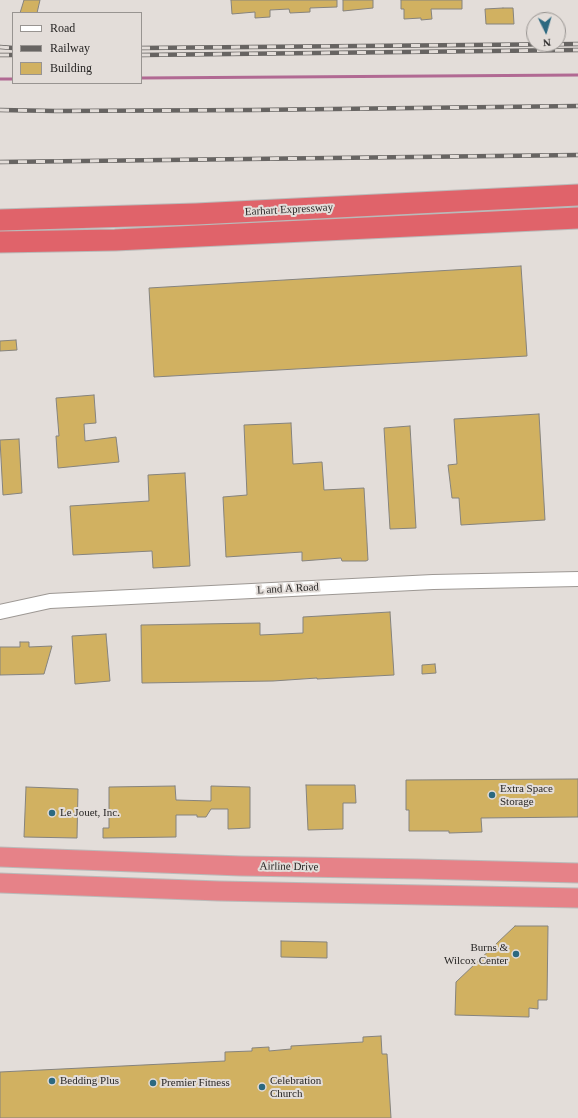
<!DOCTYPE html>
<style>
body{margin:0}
#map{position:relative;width:578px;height:1118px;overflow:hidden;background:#e3ddd9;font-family:Georgia,serif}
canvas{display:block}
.legend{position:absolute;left:12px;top:12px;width:130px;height:72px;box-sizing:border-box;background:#e3ddd9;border:1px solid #989491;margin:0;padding:5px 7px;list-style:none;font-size:12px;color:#282625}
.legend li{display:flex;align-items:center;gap:8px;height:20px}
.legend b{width:20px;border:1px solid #989491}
.north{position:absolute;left:526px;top:12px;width:40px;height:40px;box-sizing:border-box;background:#e3ddd9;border:1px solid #989491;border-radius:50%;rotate:175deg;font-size:11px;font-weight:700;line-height:16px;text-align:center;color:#282625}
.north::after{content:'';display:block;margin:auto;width:14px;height:18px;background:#2c6980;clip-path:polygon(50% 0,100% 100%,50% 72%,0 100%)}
</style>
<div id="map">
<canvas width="578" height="1118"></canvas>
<ul class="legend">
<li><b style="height:5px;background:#fff"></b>Road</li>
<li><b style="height:5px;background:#676462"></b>Railway</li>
<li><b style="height:11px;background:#d1b161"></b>Building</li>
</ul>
<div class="north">N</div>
</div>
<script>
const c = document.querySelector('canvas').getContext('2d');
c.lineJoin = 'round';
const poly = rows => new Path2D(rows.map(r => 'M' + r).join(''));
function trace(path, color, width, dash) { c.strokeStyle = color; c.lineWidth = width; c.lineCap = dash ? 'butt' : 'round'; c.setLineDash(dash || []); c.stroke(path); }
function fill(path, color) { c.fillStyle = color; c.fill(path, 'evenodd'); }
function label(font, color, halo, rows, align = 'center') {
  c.font = font + ' Georgia,serif'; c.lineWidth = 4; c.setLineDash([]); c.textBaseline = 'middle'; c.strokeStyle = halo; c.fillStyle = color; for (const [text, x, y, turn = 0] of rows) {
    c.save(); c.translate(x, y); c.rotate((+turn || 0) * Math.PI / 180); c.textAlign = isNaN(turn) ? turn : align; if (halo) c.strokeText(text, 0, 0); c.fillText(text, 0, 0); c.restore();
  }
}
trace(poly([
 [141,78,578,75],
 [0,79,13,79]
]), '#b16993', 3);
const building = poly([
 [24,0,40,0,37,13,20,13,24,0],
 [231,0,337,0,337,7,310,8,310,12,290,13,289,9,270,10,270,17,255,18,255,12,232,14,231,0],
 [343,0,373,0,373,8,343,11,343,0],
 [401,0,462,0,462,9,431,9,432,19,421,20,421,18,404,19,404,9,401,9,401,0],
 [503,8,513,8,514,24,486,24,485,9,503,8],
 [521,266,527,356,154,377,149,288,521,266],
 [16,340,17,350,0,351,0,341,16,340],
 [94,395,96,423,84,424,85,441,116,437,119,462,58,468,56,436,59,436,56,398,94,395],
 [539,414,545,520,461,525,459,498,452,498,448,465,457,464,454,419,539,414],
 [291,423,293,464,322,462,324,490,364,488,368,560,366,561,342,561,341,558,302,561,302,552,226,557,223,497,247,495,244,425,291,423],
 [410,426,416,528,390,529,384,428,410,426],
 [19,439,22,493,3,495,0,440,19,439],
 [185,473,190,566,153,568,152,551,73,555,70,506,149,501,148,475,185,473],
 [390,612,394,675,317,679,317,678,273,681,142,683,141,625,260,623,260,635,303,633,303,617,390,612],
 [106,634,110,681,75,684,72,636,106,634],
 [20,642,29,642,29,647,52,646,44,674,0,675,0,647,20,647,20,642],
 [435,664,436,673,422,674,422,665,435,664],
 [578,779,578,817,481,818,482,832,449,833,449,831,409,831,409,810,406,810,406,780,578,779],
 [306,785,355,785,356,803,343,803,343,829,308,830,306,785],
 [175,786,176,800,211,801,211,786,250,787,250,828,228,829,228,809,211,809,206,817,197,817,197,815,176,815,176,837,103,838,103,828,109,828,109,787,175,786],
 [26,787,78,789,77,838,24,837,26,787],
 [515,926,548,926,547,1000,538,1000,538,1009,529,1008,529,1017,455,1015,456,982,515,926],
 [281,941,327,942,327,958,281,957,281,941],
 [381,1036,382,1054,387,1054,391,1118,0,1118,0,1072,225,1061,225,1052,252,1051,252,1048,269,1047,269,1051,291,1049,291,1046,363,1042,363,1037,381,1036]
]);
fill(building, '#d1b161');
trace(building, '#85837e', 1);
const tertiary = poly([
 [0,612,50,601,433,582,578,579]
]);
const trunk = poly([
 [0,857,241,866,418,869,578,873],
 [0,883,219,891,578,898]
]);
const motorway = poly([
 [0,220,196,214,578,195],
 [0,242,115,240,578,218]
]);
trace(tertiary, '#9d9894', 16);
trace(trunk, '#babab9', 21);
trace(motorway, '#babab9', 23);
trace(tertiary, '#fff', 14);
trace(trunk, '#e68288', 19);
trace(motorway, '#e0636a', 21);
const rail = poly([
 [0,47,13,48],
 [141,48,578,44],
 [0,55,13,55],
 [141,55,578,50],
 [0,110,56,111,252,110,578,106],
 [0,162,578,155]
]);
trace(rail, '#676462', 4.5);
trace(rail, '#e3ddd9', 3, [9]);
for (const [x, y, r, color] of [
 [492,795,4,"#2c6980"],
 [52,813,4,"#2c6980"],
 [516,954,4,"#2c6980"],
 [52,1081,4,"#2c6980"],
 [153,1083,4,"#2c6980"],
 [262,1087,4,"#2c6980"]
]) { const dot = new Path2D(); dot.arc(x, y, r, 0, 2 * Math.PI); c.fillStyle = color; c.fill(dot); trace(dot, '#e3ddd9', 1.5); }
label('11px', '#282625', '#e3ddd9', [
 ["Earhart Expressway",289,210,-3],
 ["L and A Road",288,589,-3],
 ["Airline Drive",289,867,1]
]);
label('11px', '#282625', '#e3ddd9', [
 ["Extra Space",500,789],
 ["Storage",500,802],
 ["Le Jouet, Inc.",60,813],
 ["Burns &",508,948,"right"],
 ["Wilcox Center",508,961,"right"],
 ["Bedding Plus",60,1081],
 ["Celebration",270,1081],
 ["Church",270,1094],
 ["Premier Fitness",161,1083]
], 'left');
</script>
